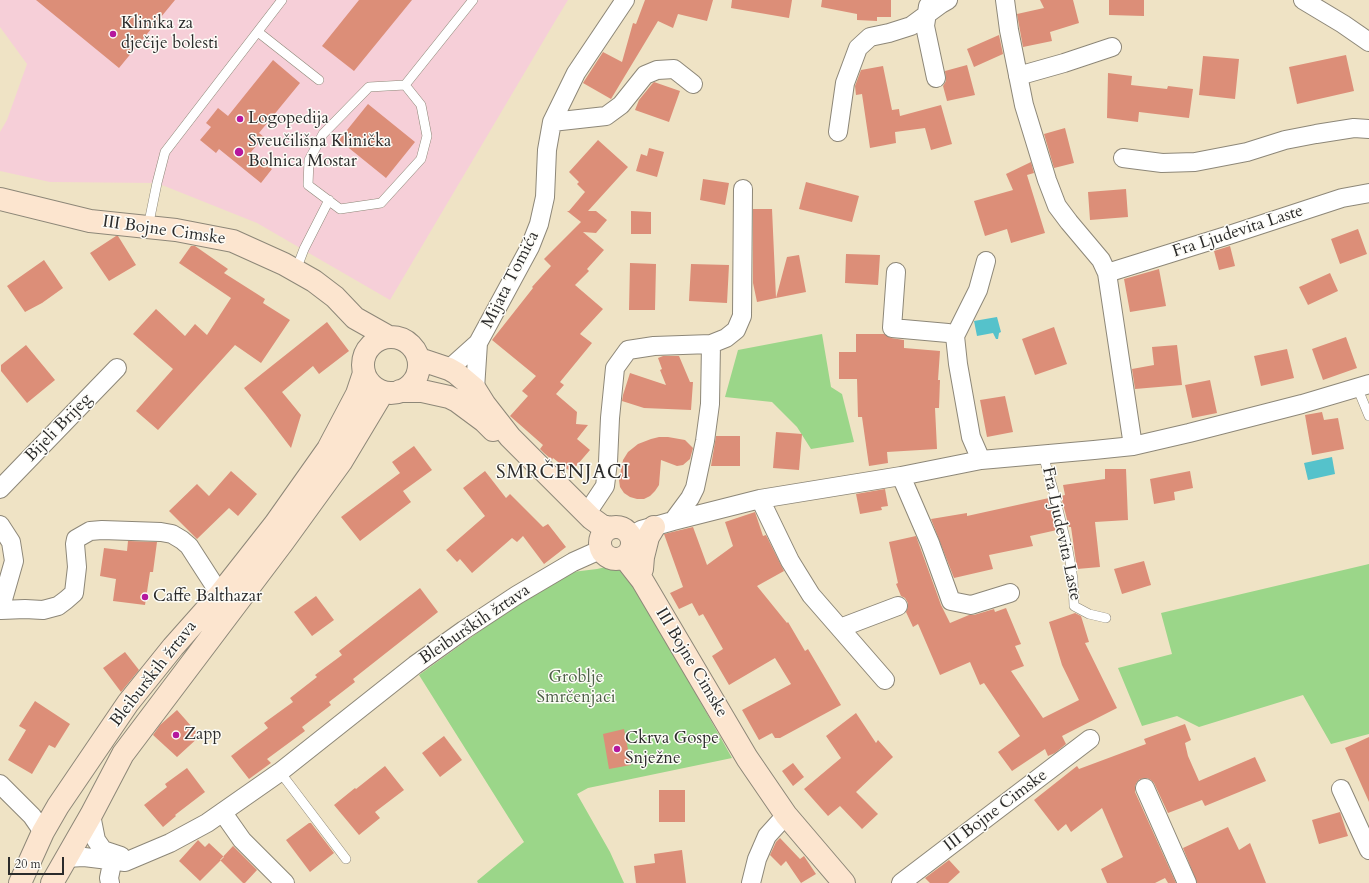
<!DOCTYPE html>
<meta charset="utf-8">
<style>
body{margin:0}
#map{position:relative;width:1369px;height:883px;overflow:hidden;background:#efe3c5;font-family:Cardo,serif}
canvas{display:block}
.scale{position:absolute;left:8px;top:857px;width:56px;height:18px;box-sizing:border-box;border:2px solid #2b2b2b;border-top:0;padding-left:5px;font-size:12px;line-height:14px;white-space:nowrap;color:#2b2b2b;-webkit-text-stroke:3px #fdfcf7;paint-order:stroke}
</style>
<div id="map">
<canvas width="1369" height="883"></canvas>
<div class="scale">20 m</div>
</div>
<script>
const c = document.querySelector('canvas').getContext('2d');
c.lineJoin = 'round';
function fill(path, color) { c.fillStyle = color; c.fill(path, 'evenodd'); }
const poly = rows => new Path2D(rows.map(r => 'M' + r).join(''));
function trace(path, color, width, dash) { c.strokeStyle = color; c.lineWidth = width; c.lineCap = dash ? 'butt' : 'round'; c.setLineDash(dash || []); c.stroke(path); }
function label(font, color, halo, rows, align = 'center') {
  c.font = font + ' Cardo,serif'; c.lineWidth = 3; c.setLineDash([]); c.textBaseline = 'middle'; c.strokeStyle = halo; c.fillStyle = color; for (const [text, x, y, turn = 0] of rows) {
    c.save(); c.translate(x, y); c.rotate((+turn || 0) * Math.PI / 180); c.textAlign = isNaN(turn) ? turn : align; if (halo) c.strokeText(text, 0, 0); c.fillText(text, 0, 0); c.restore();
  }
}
fill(poly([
 [0,0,568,0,554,23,390,300,257,223,157,183,50,182,0,171,0,132,7,120,27,64,0,27]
]), '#f6cfd8');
fill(poly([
 [822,334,831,387,842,394,854,442,811,449,797,427,772,402,725,397,738,350],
 [1369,564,1369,734,1331,744,1303,695,1199,727,1177,716,1142,726,1118,668,1172,654,1161,613],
 [615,565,642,598,732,758,588,788,577,794,610,852,624,883,478,883,477,881,524,842,419,675,491,623,564,573,597,569]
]), '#9bd689');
fill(poly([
 [997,317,1001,332,999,333,998,339,996,339,993,333,977,336,974,321],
 [1332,457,1335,474,1308,480,1304,463]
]), '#55c2cb');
fill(poly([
 [36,0,175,0,119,68],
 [359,0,412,0,354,71,322,46],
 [645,0,713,0,707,21,678,14,673,28,658,21,611,99,583,83,603,52,622,62,633,23,636,24],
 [732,0,792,0,789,18,731,8],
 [822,0,891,0,891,17,877,17,877,21,857,20,857,14,821,7],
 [1040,0,1073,0,1079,23,1050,32,1052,41,1023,47,1017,14,1044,8],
 [1109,0,1144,0,1144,16,1109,15],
 [999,35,1003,54,974,67,967,49],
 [1346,55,1354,91,1297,104,1289,67],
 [1203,56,1239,59,1235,99,1199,95],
 [273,60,300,83,259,133,264,137,251,152,272,169,261,183,219,149,216,153,200,140,211,127,206,123,218,108,228,116],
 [967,65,975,95,947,101,943,86,946,81,945,71],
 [883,66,892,110,899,109,900,116,941,105,952,144,931,150,925,128,895,132,896,143,870,148,862,94,856,95,855,86,861,70],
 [1108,73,1132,76,1131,85,1167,89,1168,86,1193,89,1189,118,1139,112,1138,122,1107,118],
 [654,82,680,91,669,122,635,110,639,100,652,84],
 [368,104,415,142,386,178,339,140],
 [1065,128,1074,163,1054,168,1044,134],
 [598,140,628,167,588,211,596,211,607,220,596,233,583,232,604,250,587,269,589,271,575,285,603,309,580,334,592,343,560,382,564,385,556,394,577,412,576,424,588,425,577,439,590,450,571,472,553,458,552,460,544,453,540,449,543,445,510,416,528,396,522,391,536,376,492,340,533,288,532,287,551,266,544,259,581,222,567,211,569,211,585,192,577,184,579,182,569,172],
 [649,148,664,152,657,177,636,171,641,154,647,156],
 [1031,162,1034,173,1027,175,1045,233,1011,243,1007,229,985,236,974,201,1013,190,1006,174],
 [703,179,729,183,725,205,700,200],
 [806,182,859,196,852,222,799,209],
 [1126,189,1128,217,1090,220,1088,192],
 [753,209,772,209,776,298,757,302,753,283],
 [631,211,651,212,651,234,631,234],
 [1358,229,1367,254,1340,264,1331,239],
 [116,236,118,236,136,265,109,281,90,253],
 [191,246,195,246,228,269,224,273,265,299,263,303,290,320,261,363,235,345,158,430,136,411,173,369,133,334,156,309,185,336,195,324,207,335,231,298,179,263],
 [1230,246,1235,266,1219,270,1214,251],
 [846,254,880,255,878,285,845,283],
 [799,255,806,292,776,298,787,257],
 [44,260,63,288,42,303,25,312,7,286],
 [630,263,656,264,655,310,629,310],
 [691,264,729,265,727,303,689,301],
 [1159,269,1166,306,1130,312,1124,279],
 [1330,273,1338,291,1308,305,1299,287],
 [327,322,349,351,319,374,313,366,282,392,301,415,291,448,265,414,244,388],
 [1054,327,1067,364,1035,375,1022,339],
 [856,334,884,334,891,338,904,340,904,348,940,351,938,380,940,380,939,408,935,408,937,449,887,452,888,463,869,466,862,417,858,417,857,379,839,379,839,352,856,352],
 [1346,337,1357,368,1323,380,1312,349],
 [26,345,55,380,27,403,1,371,1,365],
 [1177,345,1182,385,1135,389,1132,369,1154,365,1152,347],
 [1287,349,1294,378,1261,386,1254,356],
 [663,356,679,356,690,382,693,382,691,410,644,408,622,401,623,395,630,373,666,385,660,370,662,369,658,358],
 [1210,380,1217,413,1192,418,1185,385],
 [1005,396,1013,432,987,437,980,400],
 [1322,412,1324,420,1338,418,1344,449,1312,455,1305,415],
 [776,432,802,434,799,470,773,468],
 [716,436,740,436,740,466,711,466],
 [659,437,668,437,685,440,693,448,690,459,683,465,677,466,661,460,659,485,655,491,650,496,644,499,637,499,630,497,624,493,620,487,619,480,623,460,628,452,638,444,651,439],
 [414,446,432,470,403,491,411,502,360,541,341,517,400,473,392,462],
 [1105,469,1126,469,1128,520,1095,522,1100,567,1077,569,1071,527,1069,527,1061,496,1065,495,1063,485,1105,479],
 [231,471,257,494,238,516,229,508,197,539,169,511,197,484,209,496],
 [485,471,506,498,510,494,543,527,548,524,566,547,544,564,523,536,517,542,512,538,472,573,460,559,457,562,446,550,485,516,463,488],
 [1190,471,1193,488,1174,492,1175,500,1154,504,1150,479],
 [885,489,888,506,881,507,882,510,860,514,856,494],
 [1049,498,1057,530,1030,536,1033,546,989,555,993,569,954,578,931,519,967,513,967,516],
 [755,512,763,536,766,535,784,571,757,586,787,623,788,622,805,651,808,649,841,705,780,738,775,738,772,733,759,740,742,710,791,684,775,658,729,685,712,656,723,649,703,614,699,616,692,603,679,609,670,593,683,587,664,534,693,527,707,565,733,546,725,522],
 [916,536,941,605,950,623,969,615,974,615,994,609,995,612,1006,608,1021,644,1015,646,1024,666,1011,671,1043,718,1079,700,1062,665,1049,622,1075,613,1081,616,1089,642,1085,643,1117,708,1062,736,1066,744,1055,753,1048,756,1045,749,1012,771,998,752,1020,736,984,683,980,685,970,662,940,675,918,624,913,627,906,612,908,607,908,603,905,598,901,596,896,584,898,583,889,542],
 [128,541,157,542,153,572,150,572,145,605,113,601,116,579,100,576,104,548,127,551],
 [1144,561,1151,585,1122,594,1114,569],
 [420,588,438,612,353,679,355,682,329,702,331,705,302,727,305,731,267,759,271,763,249,779,231,756,268,728,264,723,293,702,290,698,317,677,315,675,342,655,339,651],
 [316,596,334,620,312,636,294,612],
 [125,652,139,670,121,692,103,668],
 [35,701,70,724,55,748,49,745,32,774,8,760,26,730,19,726],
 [177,710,200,736,177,757,153,735,160,725],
 [856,713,876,743,878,740,893,757,856,792,878,814,862,829,840,806,828,816,804,789,841,758,826,736],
 [1185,724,1191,740,1185,743,1188,756,1199,781,1255,757,1266,781,1205,806,1202,800,1168,813,1154,783,1151,780,1147,778,1140,779,1137,782,1135,786,1135,792,1176,883,1168,883,1165,878,1155,883,1107,883,1101,869,1123,857,1102,808,1071,832,1066,824,1058,831,1034,800,1077,766,1079,769,1146,744,1144,739],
 [624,729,631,765,609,769,603,734],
 [444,736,462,760,440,777,422,753],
 [1369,737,1369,802,1345,748],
 [793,763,804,777,793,786,782,771],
 [385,766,404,790,375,812,380,818,359,835,334,805,355,788,356,789],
 [187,768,205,792,175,815,176,816,163,827,144,805,167,787,165,784],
 [659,790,685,790,685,822,659,822],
 [1340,812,1348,836,1319,844,1312,820],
 [309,823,311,823,334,853,310,872,286,840],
 [1228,827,1239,850,1250,843,1266,883,1197,883,1183,848],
 [780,838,800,859,804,856,816,874,801,883,786,861,781,866,770,855,776,842],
 [198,840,205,847,209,843,224,857,200,881,179,861],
 [233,846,257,870,245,883,243,883,220,860],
 [682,850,686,883,636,883,634,866,655,863,654,854],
 [949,860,960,872,948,883,930,883,925,878]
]), '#dc8e78');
const lane = poly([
 [258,32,319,80],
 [405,85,421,105,427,136,421,159,381,203,340,209,308,185,309,160,323,134,369,87,405,85,473,0],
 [148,227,157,183,165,152,282,0],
 [296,270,304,249,329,200],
 [1357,387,1369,416],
 [1043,455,1053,489,1068,550,1073,579,1074,606,1089,614,1106,618],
 [280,772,346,859]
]);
const street = poly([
 [1005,0,1009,30,1024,105,1047,180,1057,206,1069,222,1101,260,1107,273,1133,446],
 [1303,0,1343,24,1369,42],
 [928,6,925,26,936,78],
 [1018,76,1064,63,1112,47],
 [552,122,606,116,621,105,645,75,657,70,674,69,693,84],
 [838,132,845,83,858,48,870,37,889,33,911,26,941,4,948,0],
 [1123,158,1162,163,1195,162,1247,152,1285,140,1316,134,1354,128,1369,129],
 [896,272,892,328,948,333,955,336,958,364,971,437,981,460],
 [1107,273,1229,235,1342,198,1369,193],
 [955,336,978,290,986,261],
 [478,343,530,247,539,224,545,197,547,150,552,122,576,73,625,0],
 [449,369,478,343,475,389],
 [901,476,930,543,951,601,971,605,1010,593],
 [0,489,117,368],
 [760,499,790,561,811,595,885,680],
 [586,513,589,510,605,486,608,462,610,418,615,368,628,350,654,346,711,344],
 [673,521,690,498,695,488,705,441,710,404,711,344,726,338,736,330,742,316,743,189],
 [0,525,11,542,14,561,0,610],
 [631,536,641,530,673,521,760,499,901,476,981,460,1094,450,1133,446,1189,433,1302,404,1369,384],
 [1,610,25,609,43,610,58,606,66,600,74,593,77,567,75,544,76,539,90,531,102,530,161,532,172,534,182,540,189,546,220,594],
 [840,628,898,606],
 [0,784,32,816,43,832],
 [1145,788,1187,883],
 [1341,789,1369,850],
 [223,813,242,840,285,883],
 [91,815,96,840,103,850,121,856],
 [66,858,84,857,125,862,170,843,207,823,280,772,415,665,464,630,517,595,573,562,602,549],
 [110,883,109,878,114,854],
 [751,883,757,859,767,836,786,815],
 [901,883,1090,739]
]);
const secondary = poly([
 [0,199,90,221,176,230,233,241,284,264,314,281,335,297,355,318,387,336],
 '363 365a28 28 0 1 1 56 0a28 28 0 1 1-56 0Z',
 [419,359,449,369,456,373,475,389,485,405,510,437,591,518,602,526,611,528],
 [400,391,422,391,449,397,457,401,484,421,493,430],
 '600 543a16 16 0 1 1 32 0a16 16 0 1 1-32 0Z',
 [624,557,642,580,747,758,786,815,844,883],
 [642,569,643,557,648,537,654,527],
 [20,883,43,832,58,806,128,703,173,647,220,594,275,524,328,449,357,394,364,373],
 [52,883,91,815,123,754,283,542,341,462,383,392]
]);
trace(lane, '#8d8778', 10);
trace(street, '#8d8778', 20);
trace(secondary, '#8d8778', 24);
trace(lane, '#fff', 9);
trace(street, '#fff', 18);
trace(secondary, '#fce5cf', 22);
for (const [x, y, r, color] of [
 [113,34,4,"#b5179e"],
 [240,119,4,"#b5179e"],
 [239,152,5,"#b5179e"],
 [145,597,4,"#b5179e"],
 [176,735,4,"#b5179e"],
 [617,749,4,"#b5179e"]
]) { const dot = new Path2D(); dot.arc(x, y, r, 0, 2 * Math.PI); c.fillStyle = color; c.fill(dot); trace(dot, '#fdfcf7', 1.5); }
label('17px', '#2b2b2b', '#fdfcf7', [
 ["Klinika za",121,24],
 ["dječije bolesti",121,44],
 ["Logopedija",248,119],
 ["Sveučilišna Klinička",248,142],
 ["Bolnica Mostar",248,162],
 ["Caffe Balthazar",153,597],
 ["Zapp",184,735],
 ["Ckrva Gospe",625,739],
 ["Snježne",625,759]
], 'left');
label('17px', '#2b2b2b', '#fdfcf7', [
 ["III Bojne Cimske",164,231,8],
 ["Fra Ljudevita Laste",1238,232,-18],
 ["Mijata Tomića",511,280,-63],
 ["Bijeli Brijeg",59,428,-46],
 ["Fra Ljudevita Laste",1061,534,78],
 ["Bleiburških žrtava",475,625,-34],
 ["III Bojne Cimske",691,663,59],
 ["Bleiburških žrtava",154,674,-52],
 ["III Bojne Cimske",996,811,-37]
]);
label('17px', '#4d5e47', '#fdfcf7', [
 ["Groblje",576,678],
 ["Smrčenjaci",576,698]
]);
c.letterSpacing = '1px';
label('19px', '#2b2b2b', '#fdfcf7', [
 ["SMRČENJACI",563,474]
]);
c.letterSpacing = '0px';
</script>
